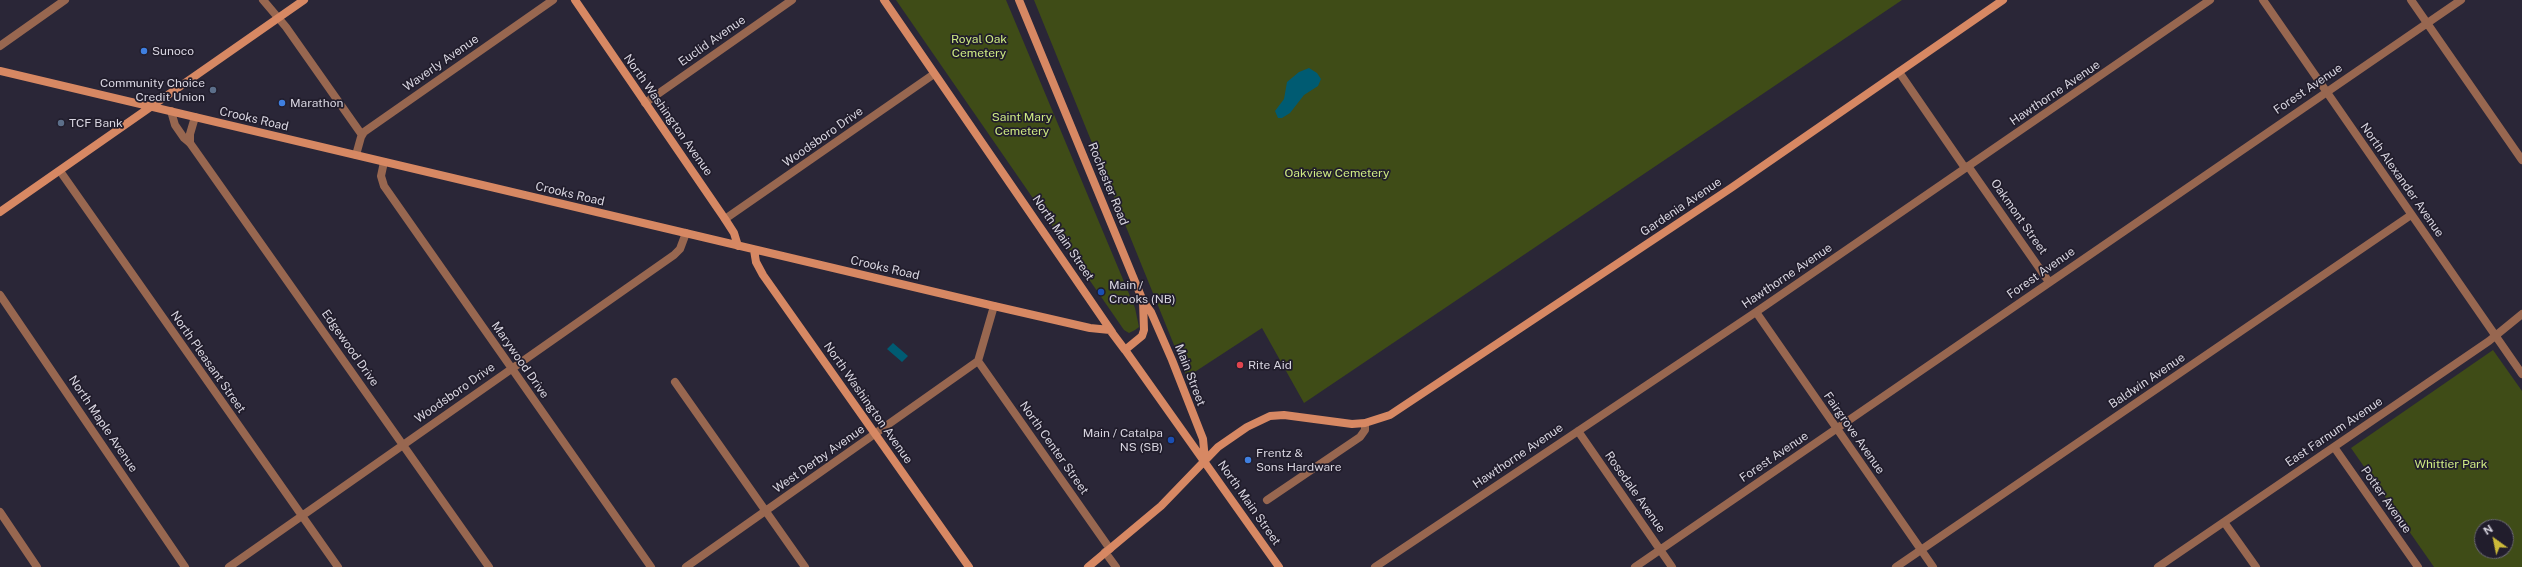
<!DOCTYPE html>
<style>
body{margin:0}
#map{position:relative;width:2522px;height:567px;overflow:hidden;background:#2a2637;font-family:"Public Sans",sans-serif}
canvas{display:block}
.north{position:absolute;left:2474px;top:519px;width:40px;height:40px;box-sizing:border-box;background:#211d2c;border:1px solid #6a6774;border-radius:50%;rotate:327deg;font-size:11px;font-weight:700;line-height:16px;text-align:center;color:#d8d5e0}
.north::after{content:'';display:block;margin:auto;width:14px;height:18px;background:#cbb939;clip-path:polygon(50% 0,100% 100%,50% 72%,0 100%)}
</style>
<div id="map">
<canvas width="2522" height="567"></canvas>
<div class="north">N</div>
</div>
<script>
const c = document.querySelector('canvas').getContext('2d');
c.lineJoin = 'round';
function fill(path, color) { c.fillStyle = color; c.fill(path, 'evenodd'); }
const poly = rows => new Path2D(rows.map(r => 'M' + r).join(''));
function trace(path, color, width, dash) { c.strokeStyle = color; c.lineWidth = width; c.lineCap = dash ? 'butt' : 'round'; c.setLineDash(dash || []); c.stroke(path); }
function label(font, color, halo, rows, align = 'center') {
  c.font = font + ' "Public Sans",sans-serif'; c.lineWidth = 3.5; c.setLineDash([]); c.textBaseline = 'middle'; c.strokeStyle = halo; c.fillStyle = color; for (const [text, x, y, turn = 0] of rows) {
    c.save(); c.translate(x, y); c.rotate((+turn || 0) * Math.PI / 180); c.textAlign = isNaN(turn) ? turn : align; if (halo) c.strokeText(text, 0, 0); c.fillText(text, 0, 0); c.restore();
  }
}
fill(poly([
 [896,0,1006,0,1135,308,1139,327,1135,330,1129,333,1124,330],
 [1034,0,1902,0,1304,403,1262,328,1187,377],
 [2493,350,2522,391,2522,567,2434,567,2351,448],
 [2482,527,2506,527,2506,551,2482,551]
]), '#3f4c17');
fill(poly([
 [1309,68,1317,73,1321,79,1318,86,1304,95,1290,113,1282,118,1278,118,1275,111,1284,99,1287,82,1299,72],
 [893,343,908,356,902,362,887,349]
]), '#005b72');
trace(poly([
 [263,0,286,27,362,135],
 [2263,0,2522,374],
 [2411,0,2522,160],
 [0,46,65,0],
 [1899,72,1965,168],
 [645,103,792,0],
 [171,111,175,125,184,138,190,143,489,567],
 [190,143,190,134,195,117],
 [356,155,361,137,364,132,553,0],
 [384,162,381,176,384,186,651,567],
 [1968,166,2049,282],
 [60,171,338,567],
 [725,219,934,74],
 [0,295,185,567],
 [1756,312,1933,567],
 [978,361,1110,549],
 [675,382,805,567],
 [1578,431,1672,567],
 [2334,447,2418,567],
 [1267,500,1360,437,1365,430,1365,423],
 [0,512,37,567],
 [2224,522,2256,567],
 [1105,552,1116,567],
 [229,567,674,255,680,249,686,233],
 [686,567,978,361,994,306],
 [1375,567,1756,312,2210,0],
 [1635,567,2461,0],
 [1896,567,2411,215],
 [2158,567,2489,341,2522,314]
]), '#986750', 8);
trace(poly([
 [575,0,725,219,734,233,738,246],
 [884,0,1112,332],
 [1019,0,1143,301,1144,330,1142,336,1125,350,1123,347],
 [0,71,994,306,1090,328,1110,330,1125,350],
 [0,212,304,0],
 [754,250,756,262,763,275,969,567],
 [1143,301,1151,312,1172,360,1203,439,1205,460],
 [1123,347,1279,567],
 [1088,567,1161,506,1218,447,1247,427,1270,416,1284,415,1352,424,1365,423,1390,415,1731,188,2003,0]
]), '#d78863', 8);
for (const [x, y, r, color] of [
 [144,51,4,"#3f7fe0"],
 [213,90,4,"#5c6f8a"],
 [282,103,4,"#3f7fe0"],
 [61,123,4,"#5c6f8a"],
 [1101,292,4,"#1a4fb4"],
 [1240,365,4,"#e0444e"],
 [1171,440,4,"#1a4fb4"],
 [1248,460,4,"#3f7fe0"]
]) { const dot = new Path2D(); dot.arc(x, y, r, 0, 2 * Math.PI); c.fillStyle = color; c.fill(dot); trace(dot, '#211d2c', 1.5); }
label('12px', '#ceea83', '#211d2c', [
 ["Royal Oak",979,39],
 ["Cemetery",979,53],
 ["Saint Mary",1022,117],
 ["Cemetery",1022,131],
 ["Oakview Cemetery",1337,173],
 ["Whittier Park",2451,464]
]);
label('12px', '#d8d5e0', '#211d2c', [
 ["Euclid Avenue",712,41,-35],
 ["Waverly Avenue",441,63,-35],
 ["Forest Avenue",2308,89,-34],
 ["Hawthorne Avenue",2055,93,-34],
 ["North Washington Avenue",668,115,55],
 ["Crooks Road",254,119,13],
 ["Woodsboro Drive",823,137,-35],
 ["North Alexander Avenue",2402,180,55],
 ["Rochester Road",1108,184,68],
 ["Crooks Road",570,194,13],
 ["Gardenia Avenue",1681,207,-34],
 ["Oakmont Street",2019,217,55],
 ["North Main Street",1063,238,56],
 ["Crooks Road",885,268,13],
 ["Forest Avenue",2041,273,-35],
 ["Hawthorne Avenue",1787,276,-34],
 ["Edgewood Drive",350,348,55],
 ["Marywood Drive",520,360,55],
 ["North Pleasant Street",208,362,55],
 ["Main Street",1190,375,69],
 ["Baldwin Avenue",2147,381,-34],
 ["Woodsboro Drive",455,393,-35],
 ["North Washington Avenue",868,403,55],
 ["North Maple Avenue",103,424,56],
 ["East Farnum Avenue",2334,432,-34],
 ["Fairgrove Avenue",1854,433,55],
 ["North Center Street",1054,448,55],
 ["Hawthorne Avenue",1518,456,-34],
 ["Forest Avenue",1774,457,-34],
 ["West Derby Avenue",819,459,-35],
 ["Rosedale Avenue",1635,492,55],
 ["Potter Avenue",2386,500,55],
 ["North Main Street",1249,503,55]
]);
label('12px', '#d8d5e0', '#211d2c', [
 ["Sunoco",152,51],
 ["Community Choice",205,83,"right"],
 ["Credit Union",205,97,"right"],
 ["Marathon",290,103],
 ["TCF Bank",69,123],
 ["Main /",1109,285],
 ["Crooks (NB)",1109,299],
 ["Rite Aid",1248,365],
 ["Main / Catalpa",1163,433,"right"],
 ["NS (SB)",1163,447,"right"],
 ["Frentz &",1256,453],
 ["Sons Hardware",1256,467]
], 'left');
</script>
